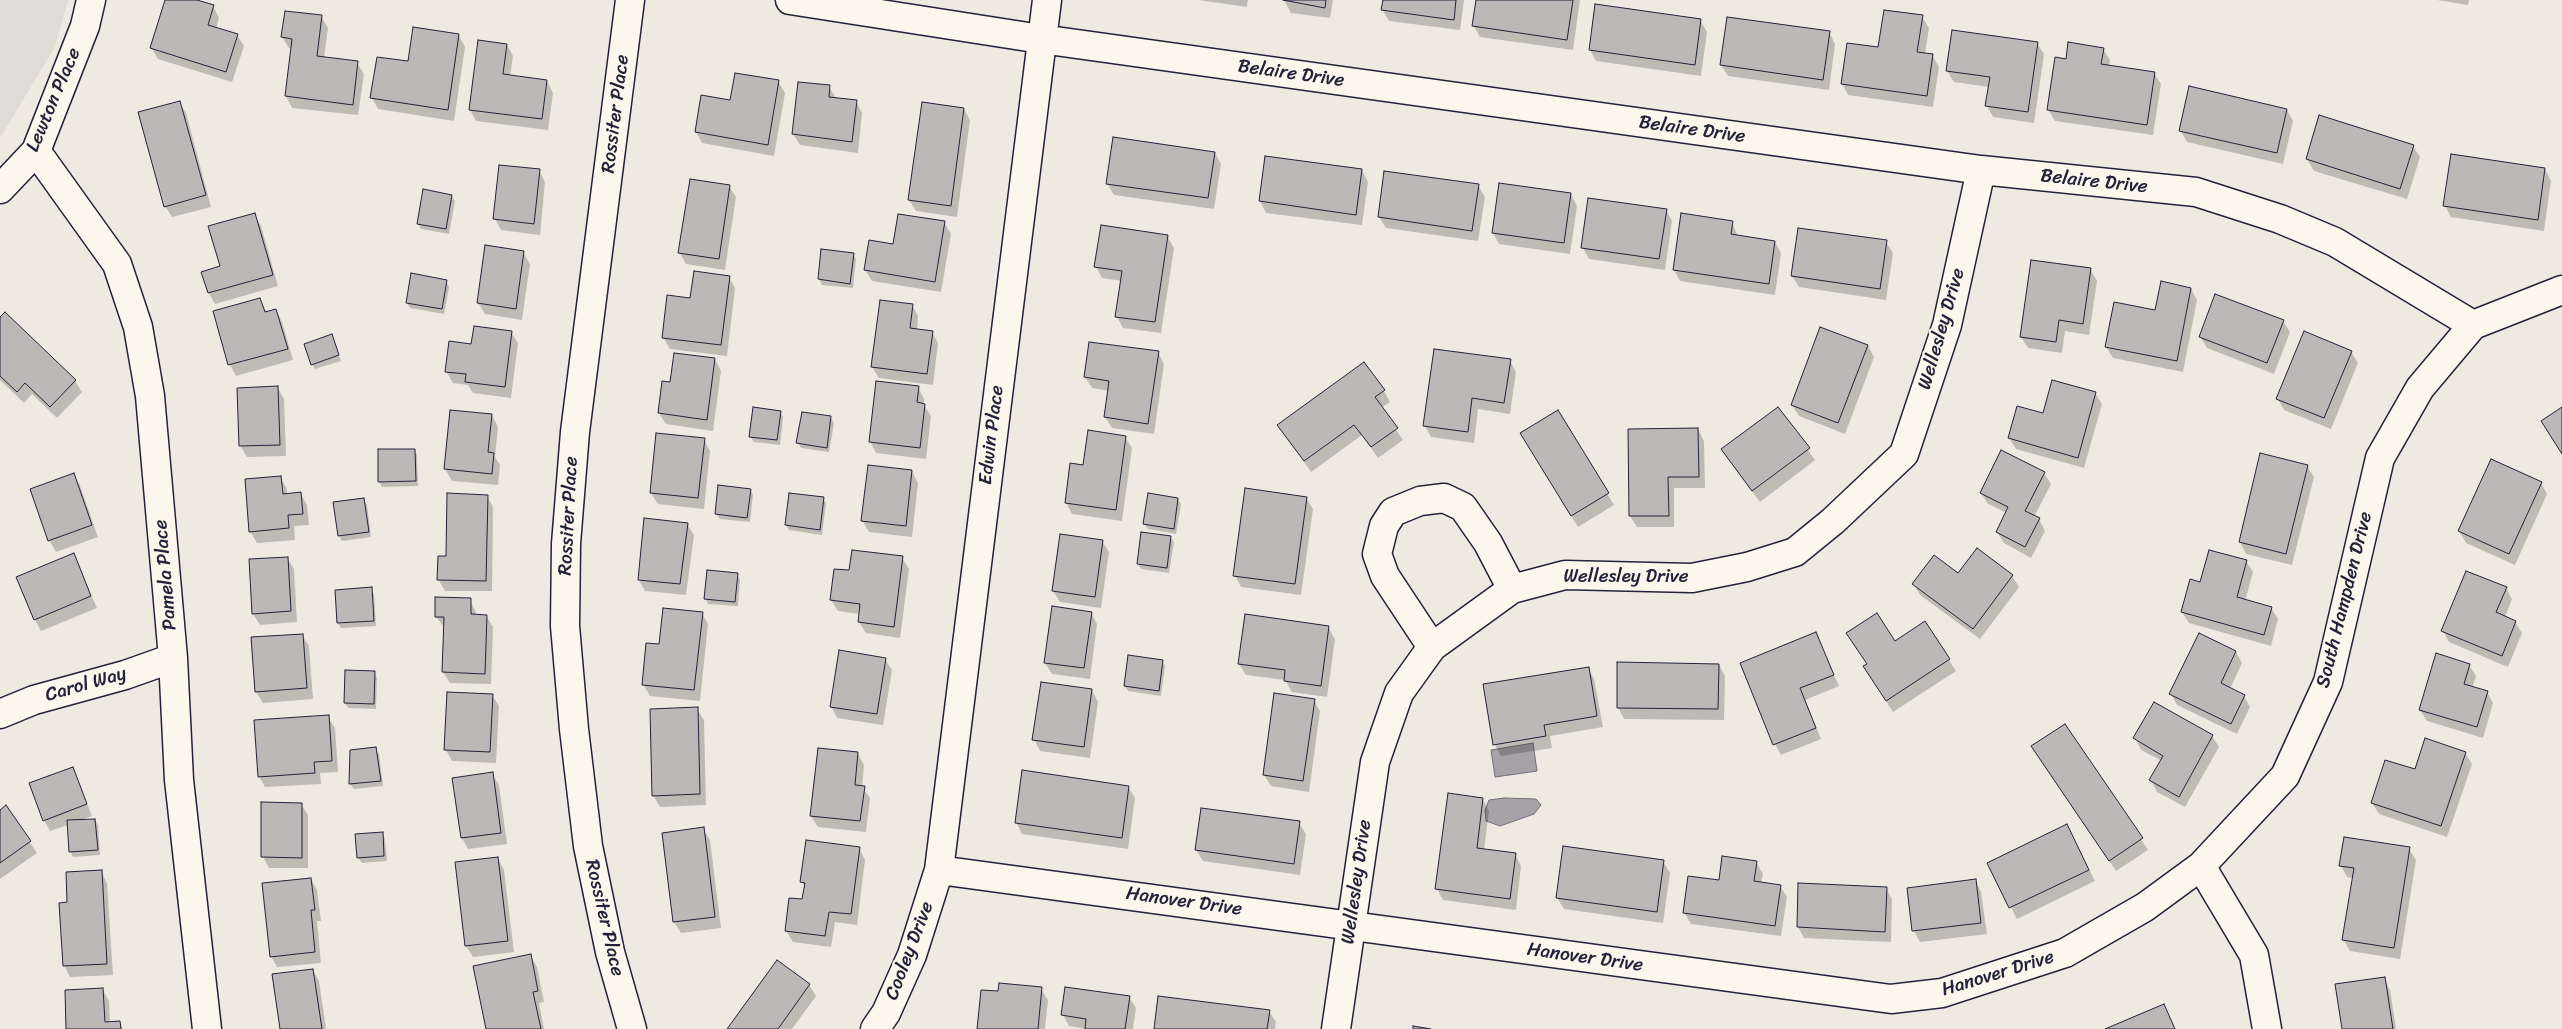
<!DOCTYPE html>
<style>
body{margin:0}
canvas{display:block;background:#eeeae2}
</style>
<canvas width="2562" height="1029"></canvas>
<script>
const c = document.querySelector('canvas').getContext('2d');
c.lineJoin = 'round';
function fill(path, color) { c.fillStyle = color; c.fill(path, 'evenodd'); }
const poly = rows => new Path2D(rows.map(r => 'M' + r).join(''));
function trace(path, color, width, dash) { c.strokeStyle = color; c.lineWidth = width; c.lineCap = dash ? 'butt' : 'round'; c.setLineDash(dash || []); c.stroke(path); }
function label(font, color, halo, rows, align = 'center') {
  c.font = font + ' Sriracha,sans-serif'; c.lineWidth = 4.5; c.setLineDash([]); c.textBaseline = 'middle'; c.strokeStyle = halo; c.fillStyle = color; for (const [text, x, y, turn = 0] of rows) {
    c.save(); c.translate(x, y); c.rotate((+turn || 0) * Math.PI / 180); c.textAlign = isNaN(turn) ? turn : align; if (halo) c.strokeText(text, 0, 0); c.fillText(text, 0, 0); c.restore();
  }
}
fill(poly([
 [0,0,68,0,55,47,0,138]
]), '#dfdbd5');
const water = poly([
 [1533,743,1537,771,1495,777,1491,750,1533,743],
 [1504,798,1536,799,1541,805,1534,814,1500,826,1486,821,1485,810,1489,800,1504,798]
]);
fill(water, '#a6a3a7');
trace(water, '#716f7c', 1);
fill(poly([
 [166,0,193,0,213,6,219,18,216,29,237,35,244,46,232,82,158,59,151,47],
 [1198,0,1248,0,1247,7],
 [1284,0,1333,0,1330,18,1291,13],
 [1384,0,1464,0,1460,30,1389,21,1382,9],
 [1477,0,1580,0,1573,50,1480,37,1474,26],
 [2437,0,2469,0,2468,5],
 [321,16,328,28,324,58,357,63,364,74,358,115,292,108,286,96,292,49,289,48,282,37],
 [1922,17,1929,28,1925,54,1932,55,1939,67,1933,107,1848,95,1842,83,1879,48],
 [1700,20,1707,32,1701,76,1596,61,1590,50],
 [1829,32,1835,44,1829,90,1728,76,1721,65],
 [459,36,465,47,454,121,378,109,372,98,409,62],
 [2037,43,2044,54,2034,123,1993,117,1987,106,1989,87,1954,82,1947,71],
 [507,45,513,56,510,77,547,81,553,93,548,130,476,121,470,110],
 [2103,49,2110,60,2109,66,2154,73,2161,84,2153,135,2055,121,2048,109,2067,60],
 [778,81,785,93,774,156,702,143,696,132,731,101],
 [829,87,836,98,856,101,862,113,858,153,800,145,793,134],
 [179,102,186,113,211,207,172,217,165,206],
 [964,109,970,120,957,217,916,211,909,200],
 [2287,110,2293,121,2283,164,2187,142,2180,130],
 [2413,146,2420,157,2407,199,2314,171,2307,159],
 [1215,153,1221,164,1214,209,1114,195,1107,183],
 [1266,157,1362,170,1368,182,1362,225,1266,213,1260,201],
 [2545,169,2551,181,2544,231,2451,217,2445,206],
 [539,170,545,182,540,235,501,230,495,219],
 [1478,185,1485,197,1478,241,1386,228,1379,217],
 [729,186,736,197,725,270,686,264,680,253],
 [1571,194,1577,206,1570,254,1499,244,1493,233],
 [451,196,455,201,449,234,421,229,418,223],
 [1666,210,1672,221,1665,270,1589,259,1583,248],
 [254,214,261,226,278,286,215,304,209,293,203,272,222,267],
 [944,222,951,234,941,292,872,281,865,270,894,246],
 [1732,222,1738,237,1775,242,1781,253,1775,295,1680,281,1674,270],
 [1167,236,1174,248,1161,333,1123,328,1117,317,1122,281,1102,278,1096,267],
 [1886,242,1893,253,1886,300,1799,287,1792,276],
 [822,250,853,254,856,259,853,288,822,285,819,279],
 [523,252,530,264,522,320,485,314,478,303],
 [2090,269,2097,281,2089,335,2065,331,2062,353,2028,348,2021,337],
 [729,277,735,288,727,356,670,349,663,337,691,300],
 [446,281,449,287,444,314,410,308,407,303],
 [2191,289,2197,300,2183,372,2113,358,2106,347],
 [260,299,267,313,276,310,282,322,293,360,236,376,230,365],
 [912,305,918,316,917,330,932,332,938,343,933,385,879,378,872,367],
 [5,314,75,381,82,392,57,418,32,394,24,403,0,380,0,319],
 [2283,321,2290,332,2274,374,2207,348,2200,336],
 [511,332,518,343,511,398,473,393,468,385,453,383,446,371,472,345],
 [332,336,341,361,315,369,312,364],
 [1868,346,1874,357,1845,434,1799,416,1792,405],
 [1158,352,1164,364,1154,434,1112,428,1105,417,1109,391,1092,388,1085,377],
 [2351,352,2358,363,2331,429,2284,410,2278,399],
 [715,359,721,371,713,431,666,424,659,413,671,384],
 [1510,361,1516,372,1510,414,1478,409,1474,443,1431,437,1425,426],
 [918,387,924,399,924,405,931,416,926,459,876,453,870,441],
 [278,388,284,399,286,456,247,457,240,445],
 [1384,391,1390,402,1381,408,1403,440,1378,458,1362,435,1311,472,1279,425],
 [2095,393,2102,404,2084,468,2016,449,2009,438],
 [1778,408,1815,460,1760,502,1722,450],
 [451,411,492,415,498,427,495,457,500,465,498,485,452,481,445,469],
 [780,412,783,417,780,445,754,442,750,436],
 [1557,412,1614,505,1578,527,1528,444],
 [831,418,834,423,829,452,801,448,798,443],
 [1698,429,1704,441,1705,488,1674,488,1674,527,1637,527,1630,516],
 [1125,437,1132,448,1122,521,1072,514,1066,503,1084,467],
 [704,440,710,451,704,509,658,504,651,493],
 [414,450,417,455,418,486,382,487,379,481],
 [2261,454,2307,466,2314,477,2292,565,2246,554,2240,542],
 [912,471,918,483,912,537,869,532,862,520],
 [2044,473,2051,484,2034,517,2039,519,2045,531,2031,558,2004,543,1997,532,2007,513,1988,504,1981,493],
 [74,475,80,486,98,537,56,552,49,540],
 [280,477,287,489,287,495,301,494,307,505,309,525,294,526,295,540,257,543,250,531],
 [2541,483,2547,494,2515,565,2466,543,2459,531],
 [750,490,753,495,750,522,720,519,716,514],
 [487,496,493,507,492,591,445,591,438,579,447,558],
 [823,498,826,503,822,535,789,530,786,525],
 [1306,498,1313,509,1301,595,1241,587,1235,576],
 [1178,499,1181,504,1176,534,1148,529,1144,524],
 [364,500,367,505,371,537,342,541,339,535],
 [687,524,694,535,686,595,645,591,639,580],
 [1170,537,1174,542,1169,573,1141,569,1138,564],
 [1102,541,1109,552,1101,608,1060,602,1053,591],
 [73,555,97,608,41,631,35,620],
 [287,558,294,569,297,622,260,625,253,614],
 [902,558,909,569,900,638,866,633,859,622,860,614,838,611,831,600,835,570,850,572],
 [2246,561,2253,572,2245,601,2271,608,2278,619,2271,646,2189,623,2182,612,2201,584],
 [737,574,740,580,738,606,708,604,705,598],
 [1958,574,2012,576,2019,587,1980,639,1920,595,1914,584],
 [2506,588,2512,599,2505,617,2515,622,2522,633,2508,667,2449,642,2443,631],
 [371,589,374,594,376,626,341,628,338,623,336,591],
 [470,600,477,615,486,616,493,627,491,684,450,683,443,672,445,628,436,617],
 [702,613,708,624,700,701,650,696,643,684,660,646],
 [1091,613,1097,624,1090,679,1052,674,1045,663],
 [1925,623,1956,671,1893,712,1871,678,1868,665,1895,642],
 [1328,627,1335,639,1327,697,1292,692,1285,680,1246,675,1239,664],
 [1815,634,1839,686,1805,700,1821,739,1781,755,1775,744],
 [302,635,309,646,313,699,263,703,256,692],
 [2199,635,2236,652,2242,663,2230,689,2244,696,2250,707,2237,734,2177,705,2171,694],
 [885,659,892,670,883,725,837,718,831,706],
 [1162,661,1165,666,1161,696,1128,691,1125,686],
 [1719,665,1725,676,1724,720,1624,719,1618,707],
 [2469,665,2476,676,2472,688,2487,692,2493,703,2483,738,2427,721,2420,710],
 [1588,668,1594,679,1603,727,1550,736,1552,748,1501,756,1495,745],
 [374,672,377,678,376,709,348,708,345,703],
 [1092,690,1098,702,1090,758,1040,751,1034,739],
 [492,695,499,706,496,763,452,761,446,750],
 [1314,700,1320,711,1309,792,1271,786,1264,775],
 [697,709,704,720,706,805,660,807,653,795],
 [328,717,335,728,338,772,320,773,321,784,265,787,259,776],
 [2065,725,2148,850,2116,871,2039,758],
 [2212,736,2219,747,2185,807,2157,792,2151,780,2162,761,2141,750,2135,738],
 [376,749,379,754,383,786,354,789,350,784],
 [2465,753,2472,764,2447,837,2379,814,2372,803,2415,771],
 [858,754,864,765,862,787,870,798,866,832,818,827,811,816],
 [73,768,92,816,81,820,95,820,98,825,100,855,73,857,70,851,68,825,50,831,44,820],
 [492,774,499,785,507,844,468,849,462,838,454,779],
 [1128,787,1135,798,1128,849,1022,834,1016,822],
 [1483,800,1489,811,1484,850,1515,854,1521,866,1516,910,1443,900,1437,889],
 [301,804,308,815,308,868,269,868,263,857],
 [6,807,37,853,0,879,0,811],
 [1299,823,1306,834,1300,875,1203,861,1196,850],
 [2067,825,2095,881,2017,919,1988,863],
 [703,829,710,840,721,928,681,933,674,922],
 [382,833,385,839,387,861,362,863,358,857],
 [859,848,865,860,857,925,835,922,831,947,793,942,786,931,804,901,805,888,802,882],
 [2409,849,2416,860,2400,959,2350,951,2343,939,2353,878,2347,877,2341,866],
 [498,859,504,870,514,952,473,957,466,946],
 [1663,861,1670,873,1663,923,1564,909,1557,898],
 [1756,862,1763,874,1761,883,1780,886,1787,897,1781,936,1691,924,1684,912,1720,882],
 [101,871,107,883,113,975,70,977,64,965,69,903],
 [311,879,317,890,321,921,317,921,321,963,277,967,271,956],
 [1975,880,1981,892,1987,934,1920,942,1914,931],
 [1886,888,1892,899,1891,942,1804,938,1798,927],
 [530,955,537,967,544,1002,539,1003,544,1029,488,1029],
 [778,962,809,985,816,996,792,1029,728,1029],
 [313,970,319,981,326,1029,281,1029],
 [2384,978,2390,990,2396,1029,2343,1029],
 [1041,989,1048,1000,1045,1029,979,1029,999,993],
 [103,990,109,1001,110,1023,120,1023,123,1029,67,1029],
 [1129,997,1136,1008,1133,1029,1086,1029,1069,1026,1063,1015],
 [1269,1011,1276,1022,1275,1029,1155,1029]
]), '#0003');
const building = poly([
 [165,0,197,0,214,5,208,25,238,34,226,72,150,48,165,0],
 [1283,0,1326,0,1325,8,1283,0],
 [1383,0,1456,0,1454,20,1381,10,1383,0],
 [1476,0,1573,0,1567,40,1472,26,1476,0],
 [1595,4,1701,19,1695,65,1589,50,1595,4],
 [1884,10,1923,15,1917,52,1933,54,1927,96,1841,84,1847,43,1878,47,1884,10],
 [285,11,322,15,317,56,358,61,353,105,285,96,292,39,281,37,285,11],
 [1727,17,1830,31,1823,80,1720,65,1727,17],
 [413,27,459,34,448,110,370,98,377,57,408,61,413,27],
 [1952,30,2038,42,2028,112,1985,106,1990,77,1946,71,1952,30],
 [478,40,507,44,503,74,547,80,542,119,469,110,478,40],
 [2068,42,2104,48,2101,64,2155,72,2147,125,2047,110,2055,57,2066,59,2068,42],
 [735,73,779,80,768,145,695,132,701,95,730,100,735,73],
 [798,82,830,85,829,97,857,100,852,142,792,134,798,82],
 [2189,86,2287,109,2277,153,2179,131,2189,86],
 [180,101,206,195,164,207,138,112,180,101],
 [922,102,964,108,951,206,908,200,922,102],
 [2319,115,2414,145,2400,189,2306,159,2319,115],
 [1113,137,1215,152,1208,198,1106,184,1113,137],
 [2451,154,2545,168,2538,220,2443,206,2451,154],
 [1265,156,1362,169,1356,215,1259,201,1265,156],
 [499,165,540,169,534,224,493,219,499,165],
 [1384,171,1479,184,1472,231,1378,217,1384,171],
 [690,179,730,185,719,259,678,253,690,179],
 [1499,183,1571,193,1564,243,1492,233,1499,183],
 [423,189,452,195,446,229,417,224,423,189],
 [1588,198,1667,209,1659,259,1581,248,1588,198],
 [255,213,273,275,208,293,201,272,220,266,208,226,255,213],
 [1681,213,1733,221,1731,234,1775,241,1769,284,1673,270,1681,213],
 [898,214,945,221,935,282,864,270,869,240,893,244,898,214],
 [1101,225,1168,235,1155,322,1115,317,1122,271,1094,267,1101,225],
 [1798,228,1887,240,1880,289,1791,276,1798,228],
 [485,245,524,251,516,309,477,303,485,245],
 [821,249,854,253,850,284,818,279,821,249],
 [2031,260,2091,268,2083,324,2059,320,2056,342,2020,337,2031,260],
 [694,271,730,276,721,345,662,338,667,295,690,298,694,271],
 [411,273,447,280,442,309,406,303,411,273],
 [2161,281,2191,288,2177,361,2105,347,2114,302,2155,310,2161,281],
 [2215,294,2284,320,2267,363,2199,337,2215,294],
 [260,298,265,312,276,309,288,349,228,365,213,311,260,298],
 [880,300,913,304,910,328,933,331,927,374,871,367,880,300],
 [5,312,76,380,50,407,25,383,17,392,0,376,0,317,5,312],
 [474,326,512,331,505,387,465,382,466,374,445,372,449,341,471,344,474,326],
 [1820,327,1868,345,1838,423,1791,405,1820,327],
 [2304,331,2352,351,2324,418,2276,399,2304,331],
 [332,334,339,355,311,365,304,344,332,334],
 [1089,342,1159,351,1148,424,1104,417,1109,381,1084,377,1089,342],
 [1434,349,1511,359,1504,403,1472,398,1468,432,1423,426,1434,349],
 [674,353,715,358,707,420,658,413,662,381,670,382,674,353],
 [1364,362,1385,390,1375,397,1398,428,1371,447,1354,425,1304,461,1277,425,1364,362],
 [2052,380,2096,392,2078,458,2008,438,2017,406,2043,413,2052,380],
 [876,381,919,386,917,402,925,404,920,448,869,442,876,381],
 [278,386,280,445,239,446,237,388,278,386],
 [753,407,781,411,777,440,749,437,753,407],
 [1778,407,1810,448,1752,491,1721,449,1778,407],
 [2562,407,2562,454,2541,421,2562,407],
 [450,410,492,414,488,452,494,453,492,474,444,469,450,410],
 [1558,410,1609,493,1571,516,1520,433,1558,410],
 [802,412,831,416,827,448,796,443,802,412],
 [1698,428,1699,477,1668,477,1669,516,1629,516,1628,429,1698,428],
 [1088,430,1126,436,1116,510,1065,503,1070,463,1083,465,1088,430],
 [656,433,705,438,698,498,650,493,656,433],
 [378,449,415,449,416,481,378,482,378,449],
 [2001,450,2045,472,2025,511,2040,518,2025,547,1996,532,2008,507,1980,493,2001,450],
 [2260,453,2308,465,2286,554,2239,542,2260,453],
 [2491,459,2542,482,2509,554,2458,531,2491,459],
 [868,465,912,470,906,526,861,521,868,465],
 [74,473,92,525,48,541,30,489,74,473],
 [281,476,283,494,301,492,303,514,288,515,289,528,249,532,245,479,281,476],
 [718,485,751,489,747,518,715,514,718,485],
 [1245,488,1307,497,1295,584,1233,576,1245,488],
 [447,493,488,495,486,581,437,580,438,556,446,556,447,493],
 [789,493,824,497,820,530,785,525,789,493],
 [1148,493,1178,498,1174,529,1143,524,1148,493],
 [364,498,369,532,338,536,333,502,364,498],
 [644,518,688,523,680,584,638,580,644,518],
 [1141,532,1171,536,1167,568,1137,564,1141,532],
 [1060,534,1103,540,1095,597,1052,591,1060,534],
 [1977,548,2013,575,1973,629,1912,584,1934,555,1958,573,1977,548],
 [852,550,903,556,894,627,858,622,860,604,830,600,834,569,849,570,852,550],
 [2209,550,2247,560,2237,597,2272,607,2264,635,2181,612,2190,579,2200,582,2209,550],
 [74,553,91,596,34,620,16,577,74,553],
 [288,557,291,611,252,614,249,559,288,557],
 [707,570,738,573,735,602,704,599,707,570],
 [2466,571,2507,587,2496,612,2516,621,2502,656,2441,631,2466,571],
 [372,587,374,621,337,623,335,590,372,587],
 [435,597,471,598,471,614,487,615,485,674,442,672,444,617,435,617,435,597],
 [1052,606,1092,612,1084,668,1044,663,1052,606],
 [663,608,703,612,694,690,642,685,646,643,659,644,663,608],
 [1877,613,1895,641,1925,621,1950,659,1886,701,1863,666,1867,664,1846,633,1877,613],
 [1245,614,1329,626,1321,686,1284,681,1285,670,1238,664,1245,614],
 [1816,632,1834,675,1800,688,1816,728,1773,745,1740,663,1816,632],
 [2199,633,2236,651,2221,683,2245,695,2231,724,2169,694,2199,633],
 [303,634,307,688,255,692,251,637,303,634],
 [839,650,886,658,877,714,830,707,839,650],
 [2436,653,2470,664,2464,684,2488,691,2477,727,2419,710,2436,653],
 [1128,655,1163,660,1159,691,1124,686,1128,655],
 [1617,662,1719,664,1718,709,1617,708,1617,662],
 [1589,667,1597,716,1544,725,1546,736,1493,745,1483,684,1589,667],
 [345,670,375,671,374,704,344,703,345,670],
 [1041,682,1092,689,1084,747,1032,740,1041,682],
 [447,692,493,694,490,752,444,750,447,692],
 [1274,693,1315,699,1303,781,1263,775,1274,693],
 [2154,702,2213,735,2179,797,2149,780,2163,756,2133,738,2154,702],
 [698,707,700,794,652,796,650,709,698,707],
 [329,715,332,761,314,762,315,773,258,777,254,720,329,715],
 [2065,724,2143,838,2109,861,2031,746,2065,724],
 [2425,738,2466,752,2441,826,2371,803,2385,760,2415,769,2425,738],
 [376,747,381,781,349,784,350,750,376,747],
 [818,748,858,752,855,785,865,786,860,821,810,816,818,748],
 [73,767,87,804,43,821,29,783,73,767],
 [1022,770,1129,786,1122,838,1015,823,1022,770],
 [493,772,501,833,461,838,452,778,493,772],
 [1448,793,1483,798,1477,848,1516,853,1510,899,1435,889,1448,793],
 [261,802,302,803,302,858,261,857,261,802],
 [6,805,31,841,0,863,0,810,6,805],
 [1201,808,1300,821,1294,864,1195,850,1201,808],
 [95,819,98,850,69,852,67,820,95,819],
 [2067,824,2089,870,2009,908,1987,863,2067,824],
 [704,827,715,917,673,922,662,833,704,827],
 [383,832,384,856,357,858,355,834,383,832],
 [2344,837,2410,847,2394,948,2342,940,2354,868,2339,866,2344,837],
 [806,840,860,847,851,914,829,912,825,936,785,931,789,898,802,899,805,883,800,882,806,840],
 [1563,846,1664,860,1657,912,1556,898,1563,846],
 [1722,856,1757,861,1754,881,1781,885,1775,926,1683,913,1688,876,1719,880,1722,856],
 [498,857,508,941,465,946,455,862,498,857],
 [102,870,107,964,63,966,59,903,67,902,66,872,102,870],
 [311,878,315,910,311,910,315,952,270,957,262,883,311,878],
 [1976,879,1981,923,1912,931,1907,888,1976,879],
 [1798,883,1887,887,1885,932,1797,927,1798,883],
 [531,954,538,991,533,992,541,1029,486,1029,473,966,531,954],
 [777,960,810,984,778,1029,727,1029,777,960],
 [313,969,322,1029,280,1029,272,974,313,969],
 [2385,977,2393,1029,2342,1029,2335,984,2385,977],
 [999,983,1042,987,1038,1029,977,1029,981,990,998,991,999,983],
 [1065,987,1130,996,1125,1029,1085,1029,1086,1019,1061,1015,1065,987],
 [103,988,105,1022,120,1021,121,1029,66,1029,65,990,103,988],
 [1158,996,1270,1010,1267,1029,1154,1029,1158,996],
 [2164,1004,2175,1029,2105,1029,2164,1004],
 [1413,1026,1431,1029,1413,1029,1413,1026]
]);
fill(building, '#bcb8b8');
trace(building, '#22223b', 1);
const minor = poly([
 [630,0,575,432,566,544,565,626,574,729,588,846,610,952,632,1029],
 [790,0,1041,39,1981,170,2196,192,2280,219,2335,242,2473,325,2562,290],
 [36,151,117,264,138,327,150,396,173,658,179,780,207,1029],
 [0,189,36,151,85,26,91,0],
 [1432,647,1385,576,1377,554,1384,526,1393,512,1420,501,1444,498,1463,507,1488,543,1512,589],
 [0,714,34,700,125,675,173,658],
 [2201,866,2254,955,2267,1029],
 [939,870,1891,999,1942,993,2065,953,2145,907,2201,866,2285,776,2328,682,2380,458,2420,388,2473,325],
 [875,1029,886,1013,912,955,939,870,1047,0],
 [1336,1029,1375,762,1399,693,1432,647,1512,589,1565,575,1692,578,1747,567,1795,552,1833,521,1904,454,1947,325,1981,170]
]);
trace(minor, '#22223b', 31);
trace(minor, '#fbf7ec', 28);
label('19px', '#22223b', '#fbf7ec', [
 ["Belaire Drive",1291,74,8],
 ["Lewton Place",54,100,-67],
 ["Rossiter Place",616,114,-83],
 ["Belaire Drive",1692,130,8],
 ["Belaire Drive",2094,182,6],
 ["Wellesley Drive",1942,329,-74],
 ["Edwin Place",992,435,-83],
 ["Rossiter Place",569,516,-87],
 ["Pamela Place",166,575,-95],
 ["Wellesley Drive",1626,577],
 ["South Hampden Drive",2345,600,-76],
 ["Carol Way",86,685,-16],
 ["Wellesley Drive",1357,882,-82],
 ["Hanover Drive",1184,902,8],
 ["Rossiter Place",604,918,77],
 ["Cooley Drive",910,951,-69],
 ["Hanover Drive",1585,958,8],
 ["Hanover Drive",1998,974,-17]
]);
</script>
